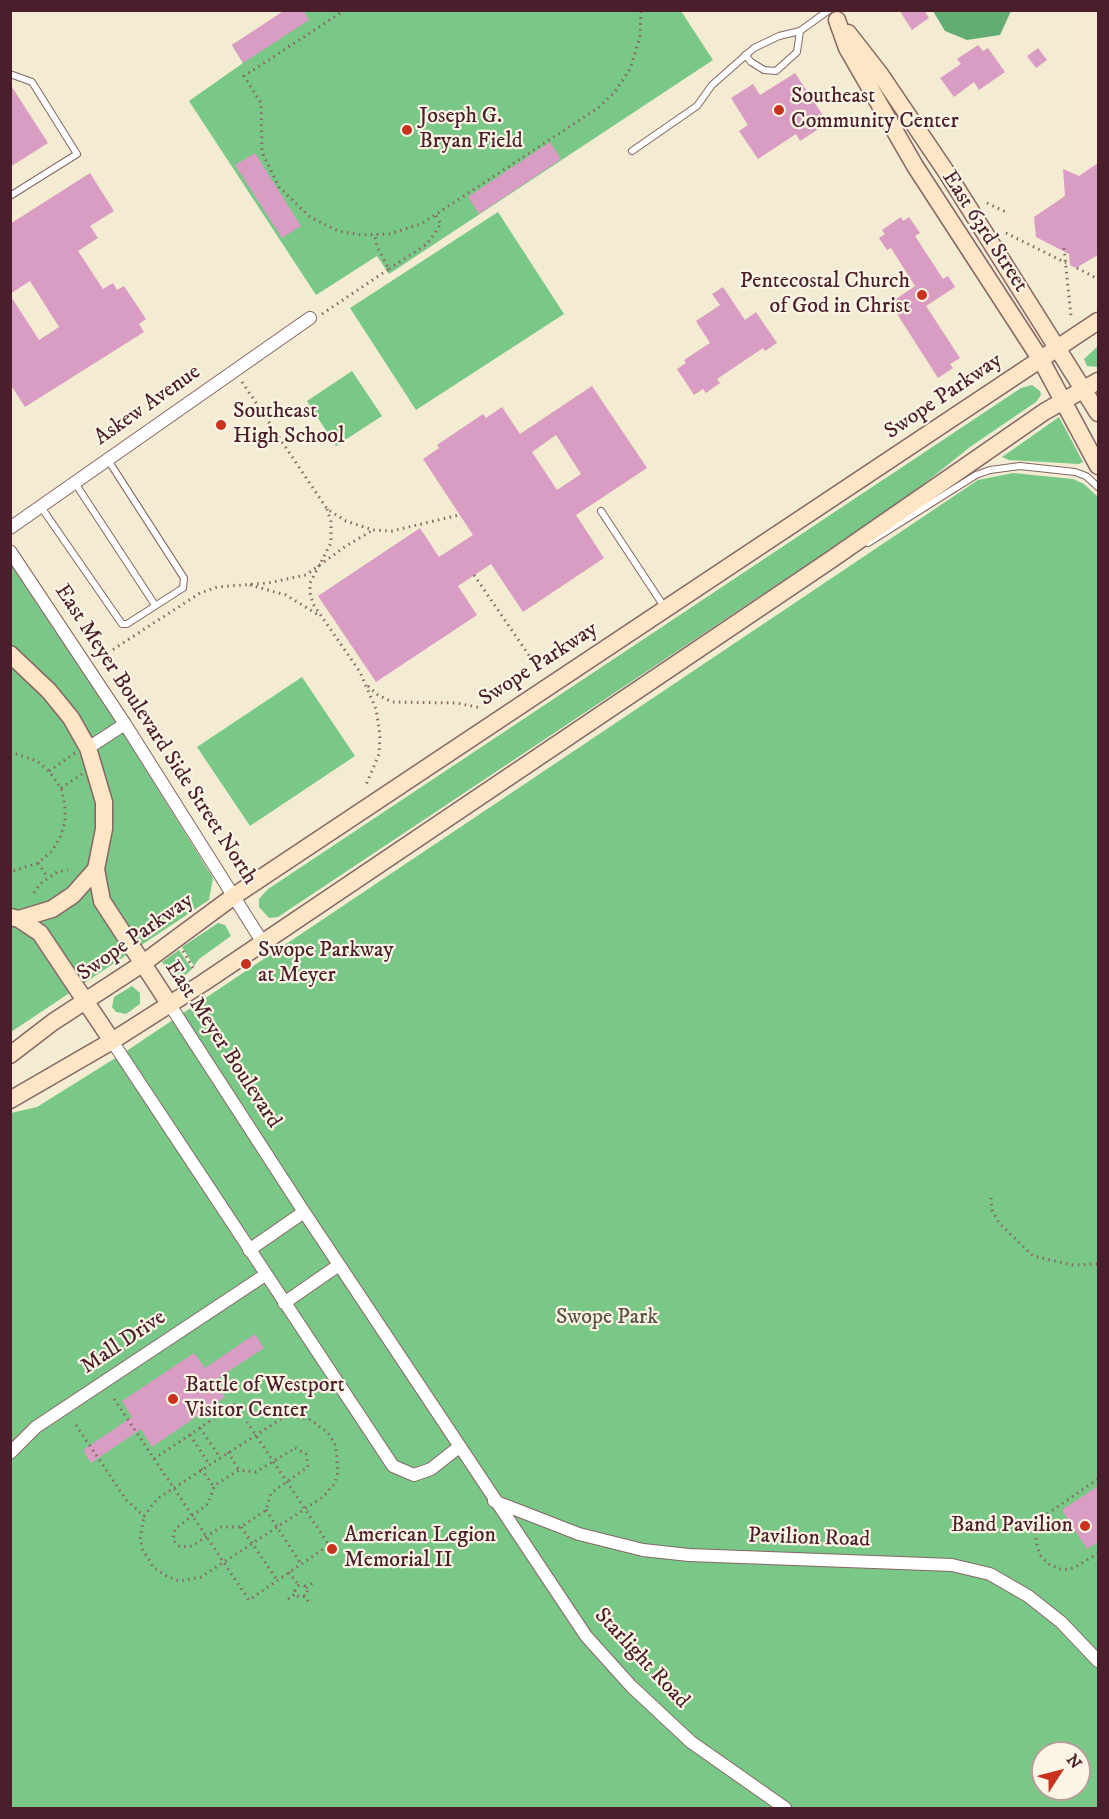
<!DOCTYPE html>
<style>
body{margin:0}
#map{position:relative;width:1109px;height:1819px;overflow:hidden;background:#f3ebd2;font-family:"IM FELL DW Pica",serif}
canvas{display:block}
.frame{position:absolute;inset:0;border:12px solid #4a1f2b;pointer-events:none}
.north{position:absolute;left:1031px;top:1741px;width:60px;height:60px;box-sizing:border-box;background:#fcf5e5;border:2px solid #b59f9b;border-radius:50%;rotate:54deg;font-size:16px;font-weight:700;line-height:24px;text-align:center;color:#4a1f2b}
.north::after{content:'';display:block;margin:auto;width:21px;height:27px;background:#c8321e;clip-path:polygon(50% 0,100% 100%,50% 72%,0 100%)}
</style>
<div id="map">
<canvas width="1109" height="1819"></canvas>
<div class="frame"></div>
<div class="north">N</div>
</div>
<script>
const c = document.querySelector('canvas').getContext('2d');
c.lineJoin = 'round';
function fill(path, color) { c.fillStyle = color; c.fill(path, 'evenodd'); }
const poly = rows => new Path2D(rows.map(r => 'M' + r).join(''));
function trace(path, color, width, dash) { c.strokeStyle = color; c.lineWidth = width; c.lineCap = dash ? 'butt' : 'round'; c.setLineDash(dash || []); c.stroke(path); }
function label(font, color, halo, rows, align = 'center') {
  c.font = font + ' "IM FELL DW Pica",serif'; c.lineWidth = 4.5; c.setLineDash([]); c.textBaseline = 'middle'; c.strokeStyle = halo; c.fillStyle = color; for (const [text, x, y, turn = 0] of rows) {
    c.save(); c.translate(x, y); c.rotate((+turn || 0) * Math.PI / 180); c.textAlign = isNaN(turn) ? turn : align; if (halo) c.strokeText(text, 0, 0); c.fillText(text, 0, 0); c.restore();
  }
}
fill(poly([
 [285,11,681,11,713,60,389,274,377,256,316,295,189,101,243,63,232,45],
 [498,212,564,314,416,410,350,308],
 [1098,346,1098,367,1087,366,1084,359],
 [352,371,382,416,336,446,307,401],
 [1032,385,1040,391,1041,395,1036,402,970,447,904,500,278,917,269,918,259,907,259,899,268,889,1021,388],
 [1059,417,1083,462,1079,464,1009,460,1002,457],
 [1013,473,1073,479,1084,484,1098,497,1098,1808,11,1808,11,1113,37,1107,125,1052,978,480],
 [1043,1753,1079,1753,1079,1789,1043,1789],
 [10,551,213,878,209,900,11,1032],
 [302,677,355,756,250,826,197,747],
 [218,923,225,925,231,936,199,959,194,966,182,947],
 [179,950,192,969,177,983,162,962],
 [132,986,140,993,140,1004,126,1014,116,1012,112,1007,114,997]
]), '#7ac888');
fill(poly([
 [933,11,1011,11,1000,35,967,40,945,31]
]), '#63ac74');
fill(poly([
 [285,10,303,10,309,20,243,63,232,45],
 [899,10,924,10,929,18,912,30],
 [978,45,983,51,988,48,1005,72,979,90,974,82,954,97,940,78,961,64,957,59],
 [1038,48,1047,60,1036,68,1027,56],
 [795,73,828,123,800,141,796,134,758,159,739,131,748,125,731,98,753,84,760,95],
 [10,84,48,143,10,167],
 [550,142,561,159,479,214,468,197],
 [255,153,301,226,282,238,235,165],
 [1098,163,1098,255,1076,268,1070,265,1069,254,1036,237,1034,217,1065,196,1063,169,1079,176],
 [90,173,114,211,90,226,98,238,78,251,103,289,113,283,117,290,124,286,146,319,139,324,144,332,25,407,10,384,10,295,39,340,59,327,30,281,10,294,10,224],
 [901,217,903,221,909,217,920,233,915,236,943,279,948,276,955,287,926,306,960,358,950,364,953,368,938,378,890,303,915,286,891,248,887,250,879,238,885,234,882,230],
 [723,287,745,320,756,312,777,343,765,351,763,348,717,379,720,383,706,393,703,389,694,395,677,369,686,363,684,360,710,343,696,321,720,305,712,294],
 [592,386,647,468,576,515,604,558,523,612,491,564,458,586,477,615,376,682,318,596,420,528,439,557,473,535,423,459,439,448,437,445,483,414,486,418,502,407,520,434],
 [556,435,581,474,557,490,532,452],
 [255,1334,264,1348,214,1381,225,1397,152,1447,141,1429,91,1463,83,1450,132,1417,122,1401,194,1353,205,1368],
 [1098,1486,1098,1542,1087,1549,1062,1510]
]), '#d99cc3');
const lane = poly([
 [745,55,751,62,764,70,776,71,797,52,800,31],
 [10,74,32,82,77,154,10,196],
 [632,151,697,106,712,85,754,48,779,36,800,31,829,10],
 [75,483,155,605],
 [41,507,122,624,127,624,183,588,184,578,108,460],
 [601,511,665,608],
 [868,543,976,475,990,470,1020,466,1075,472,1086,476,1098,487]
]);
const street = poly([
 [10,528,310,318],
 [10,551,125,724,263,943],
 [88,748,125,724],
 [170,1005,304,1212,586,1636,631,1686,691,1742,785,1808],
 [112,1041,393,1466,414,1475,431,1469,459,1447],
 [249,1250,304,1212],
 [284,1303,339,1265],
 [10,1453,36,1427,265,1275],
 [494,1501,579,1534,643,1550,689,1555,952,1565,990,1574,1028,1596,1061,1622,1098,1661]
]);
const secondary = poly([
 [837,20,847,48,915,166,1041,360,1098,466],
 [848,33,880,74,947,173,1098,413],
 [10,654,49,691,71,718,88,748,104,802,104,829,96,869,102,901,170,1005],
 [10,917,19,919,40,933,112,1041],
 [19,919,52,909,73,895,96,869],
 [10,1055,53,1022,142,964,234,896,1098,321],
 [10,1100,112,1041,203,983,829,561,1044,412,1098,381]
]);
trace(lane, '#856665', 8);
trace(street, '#856665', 14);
trace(secondary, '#856665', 19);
trace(poly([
 [345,10,244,76,261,103,262,152,279,187,310,217,338,231,361,235,389,234,421,224,598,108,614,93,630,69,640,37,641,10],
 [987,203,1008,213],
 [1006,233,1066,263],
 [1064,248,1071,316],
 [1077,268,1098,279],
 [389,269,427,244,441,224,435,214],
 [322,314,389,269,377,247,375,235],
 [242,382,327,509,346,521,373,530,392,531,459,515],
 [327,509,331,522,331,543,310,583,310,593,313,604,360,672,376,709,380,735,379,754,366,785],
 [474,575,539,670],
 [250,585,286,595,320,616],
 [103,656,200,593,217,587,268,583,306,575,346,546,373,530],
 [368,686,378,695,392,702,457,703,481,708],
 [10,752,37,761,49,771,61,788,65,805,65,822,60,838,51,852,38,863,10,872],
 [49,771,75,753],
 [61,788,82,774],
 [38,863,48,878],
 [34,893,40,884,57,872,68,870],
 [183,951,193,968],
 [93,967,113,954],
 [991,1198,992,1210,999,1223,1033,1256,1073,1265,1098,1264],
 [114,1399,249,1600,329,1545,247,1422],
 [76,1425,127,1501,144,1516,157,1499,281,1419,293,1416,311,1420,328,1433,336,1446,338,1472,335,1483,323,1497,201,1577,180,1581,168,1577,153,1567,143,1550,140,1539,144,1516],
 [200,1428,220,1457],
 [190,1435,209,1464],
 [295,1448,306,1454,308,1467,271,1493,266,1510,241,1527,221,1527,192,1546,181,1547,177,1545,173,1539,175,1529,208,1504,214,1487,218,1483,239,1470,256,1472,295,1448],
 [228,1452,239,1470],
 [154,1459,235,1404],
 [201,1469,214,1487],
 [1098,1479,1044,1516,1036,1527,1036,1541,1040,1555,1050,1565,1063,1570,1074,1568,1098,1553],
 [266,1510,301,1564],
 [241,1527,277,1580],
 [289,1572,299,1586],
 '295 1591a6 6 0 1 1 12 0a6 6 0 1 1-12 0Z',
 [306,1588,314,1582],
 [304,1595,310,1604],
 [288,1599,297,1593]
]), '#856665', 3, [1.5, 4.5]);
trace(lane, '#fff', 6);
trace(street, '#fff', 12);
trace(secondary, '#fde5c5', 16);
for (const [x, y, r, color] of [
 [779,110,6,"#c8321e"],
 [407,130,6,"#c8321e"],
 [922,295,6,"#c8321e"],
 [221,425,6,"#c8321e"],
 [246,964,6,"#c8321e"],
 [173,1399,6,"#c8321e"],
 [1085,1526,6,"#c8321e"],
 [332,1549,6,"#c8321e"]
]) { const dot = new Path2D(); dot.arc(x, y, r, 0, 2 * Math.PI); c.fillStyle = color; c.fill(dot); trace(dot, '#fcf5e5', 2); }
label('22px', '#4a1f2b', '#fcf5e5', [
 ["Southeast",791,97],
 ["Community Center",791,122],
 ["Joseph G.",419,117],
 ["Bryan Field",419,142],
 ["Pentecostal Church",910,282,"right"],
 ["of God in Christ",910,307,"right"],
 ["Southeast",233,412],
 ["High School",233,437],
 ["Swope Parkway",258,951],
 ["at Meyer",258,976],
 ["Battle of Westport",185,1386],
 ["Visitor Center",185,1411],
 ["Band Pavilion",1073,1526,"right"],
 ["American Legion",344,1536],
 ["Memorial II",344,1561]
], 'left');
label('22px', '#4a1f2b', '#fcf5e5', [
 ["East 63rd Street",984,232,57],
 ["Swope Parkway",944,397,-34],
 ["Askew Avenue",148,406,-35],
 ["Swope Parkway",539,665,-33],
 ["East Meyer Boulevard Side Street North",155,735,57],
 ["Swope Parkway",136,938,-35],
 ["East Meyer Boulevard",222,1045,57],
 ["Mall Drive",124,1343,-34],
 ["Pavilion Road",809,1539,2],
 ["Starlight Road",641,1659,47]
]);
label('22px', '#585247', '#fcf5e5', [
 ["Swope Park",607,1318]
]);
</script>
